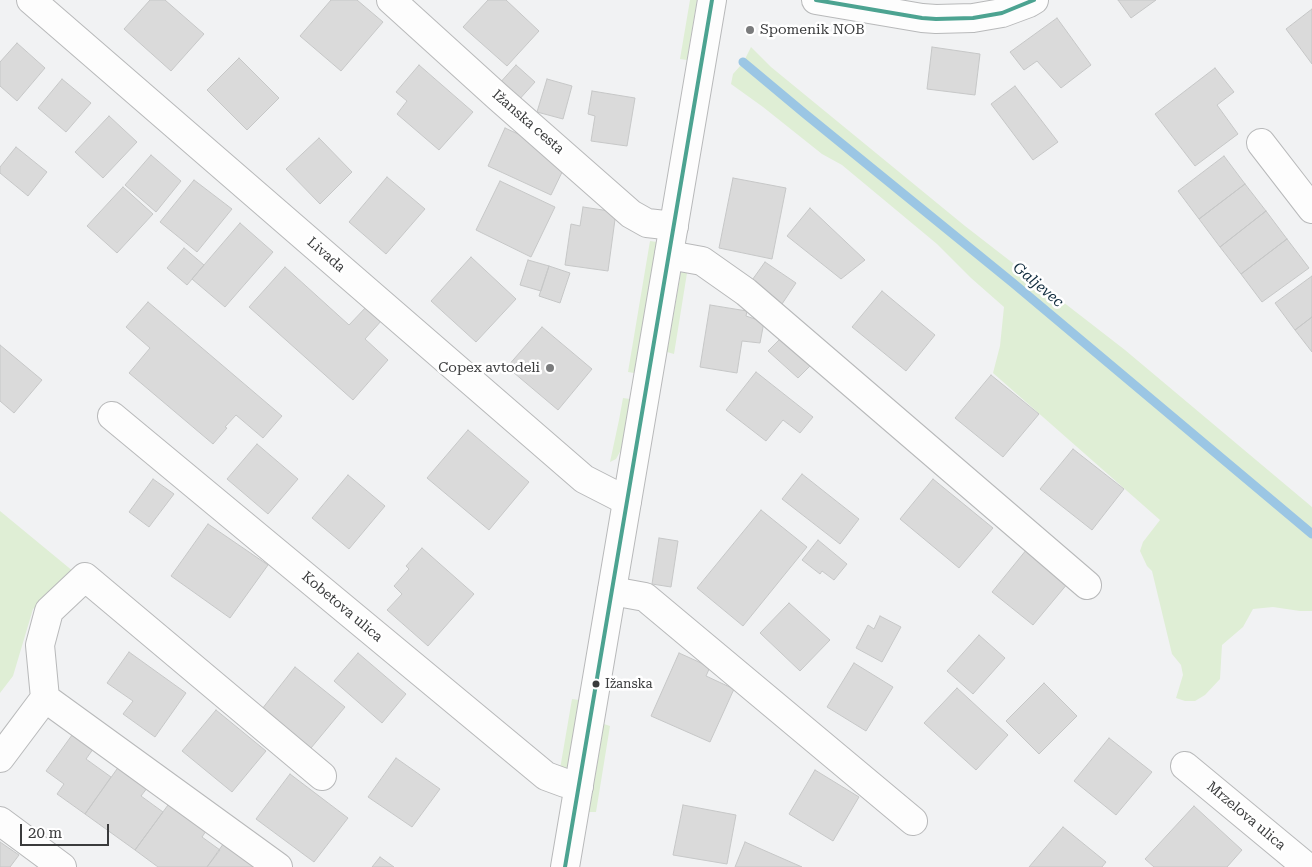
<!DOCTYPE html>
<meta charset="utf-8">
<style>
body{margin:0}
#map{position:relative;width:1312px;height:867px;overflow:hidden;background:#f1f2f3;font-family:"Roboto Serif",serif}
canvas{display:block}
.scale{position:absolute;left:20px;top:824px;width:89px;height:22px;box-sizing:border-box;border:2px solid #3a3b3c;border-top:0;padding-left:6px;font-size:15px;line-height:18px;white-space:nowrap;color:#3a3b3c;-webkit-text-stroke:4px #fff;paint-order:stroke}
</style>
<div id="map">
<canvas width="1312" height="867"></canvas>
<div class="scale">20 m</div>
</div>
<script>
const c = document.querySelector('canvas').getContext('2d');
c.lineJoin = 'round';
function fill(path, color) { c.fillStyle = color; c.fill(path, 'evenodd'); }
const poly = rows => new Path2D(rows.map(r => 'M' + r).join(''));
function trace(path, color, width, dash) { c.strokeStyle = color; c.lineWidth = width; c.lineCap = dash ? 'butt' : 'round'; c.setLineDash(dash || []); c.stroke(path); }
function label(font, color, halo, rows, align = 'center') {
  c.font = font + ' "Roboto Serif",serif'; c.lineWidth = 5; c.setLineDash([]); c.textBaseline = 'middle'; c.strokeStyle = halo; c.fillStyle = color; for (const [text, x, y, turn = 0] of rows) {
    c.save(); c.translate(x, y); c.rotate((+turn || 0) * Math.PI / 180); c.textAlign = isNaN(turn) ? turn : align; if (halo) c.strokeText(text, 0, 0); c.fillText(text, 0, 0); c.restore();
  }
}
fill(poly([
 [690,0,697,0,687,60,680,59],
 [751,47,771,67,965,226,1125,350,1312,507,1312,532,1179,418,1015,282,789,97,745,59],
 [741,65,1009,283,1175,421,1312,537,1312,611,1300,611,1273,607,1253,609,1243,627,1222,645,1220,679,1205,695,1195,701,1185,701,1176,698,1183,675,1181,665,1172,654,1152,571,1147,566,1140,551,1143,542,1160,520,993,373,1000,346,1004,307,971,278,937,244,842,165,822,154,763,107,731,84,733,74],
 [650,241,657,242,634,373,628,372],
 [681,272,687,273,674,354,667,352],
 [623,398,630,399,621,450,616,459,610,462,619,420],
 [0,511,74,572,33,609,13,676,0,693],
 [572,699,579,700,567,770,560,769],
 [604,724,610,726,596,812,589,812]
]), '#dfeed5');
trace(poly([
 [743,62,804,113,1013,283,1312,534]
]), '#9bc6e4', 9);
const building = poly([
 [150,0,165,0,204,34,171,71,124,29,150,0],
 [331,0,357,0,383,22,341,71,300,36,331,0],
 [488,0,506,0,539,31,507,66,463,27,488,0],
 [1118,0,1156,0,1131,18,1118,0],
 [1312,9,1312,64,1286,29,1312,9],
 [1057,18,1091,65,1061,88,1037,61,1024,70,1010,52,1057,18],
 [17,43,45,68,17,101,0,86,0,62,17,43],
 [932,47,980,54,975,95,927,89,932,47],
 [239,58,279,98,247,130,207,90,239,58],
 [419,65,473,112,439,150,397,114,407,101,396,92,419,65],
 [516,65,535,82,517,102,498,85,516,65],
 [1215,68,1234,92,1217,105,1238,134,1195,166,1155,114,1215,68],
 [62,79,91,103,66,132,38,108,62,79],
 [547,79,572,86,563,119,537,112,547,79],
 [1015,86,1058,142,1033,160,991,104,1015,86],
 [592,91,635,98,627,146,591,141,595,116,588,114,592,91],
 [109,116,137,142,103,178,75,152,109,116],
 [505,128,549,148,566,164,551,195,488,166,505,128],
 [319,138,352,172,320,204,286,169,319,138],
 [16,147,47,172,28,196,0,173,0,167,16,147],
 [151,155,181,181,156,212,125,185,151,155],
 [1224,156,1245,184,1199,219,1178,191,1224,156],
 [387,177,425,209,386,254,349,222,387,177],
 [733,178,786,188,772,259,719,248,733,178],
 [194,180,232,209,197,252,160,222,194,180],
 [500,181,555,207,531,257,476,230,500,181],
 [1245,184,1266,211,1220,247,1199,219,1245,184],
 [123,187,153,214,117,253,87,226,123,187],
 [583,207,616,212,608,271,565,265,571,224,580,226,583,207],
 [810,208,865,260,841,279,787,236,810,208],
 [1266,211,1287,239,1241,274,1220,247,1266,211],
 [240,223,273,252,225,307,192,279,240,223],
 [1287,239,1309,268,1262,302,1241,274,1287,239],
 [184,248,204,265,187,285,167,268,184,248],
 [471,257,516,299,476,342,431,301,471,257],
 [528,260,549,266,541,291,520,285,528,260],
 [765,262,796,283,782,304,750,283,765,262],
 [549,266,570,273,560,303,539,296,549,266],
 [285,267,349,325,367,306,382,320,365,339,388,360,353,400,249,307,285,267],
 [1312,276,1312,317,1295,330,1275,303,1312,276],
 [882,291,935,335,906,371,852,327,882,291],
 [148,302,282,416,263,438,236,415,225,427,227,428,213,444,129,373,150,348,126,327,148,302],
 [710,305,747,311,746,316,764,322,760,343,742,341,737,373,700,367,710,305],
 [1312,317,1312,352,1295,330,1312,317],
 [542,327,592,369,558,410,507,367,542,327],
 [781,338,811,365,798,378,768,351,781,338],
 [0,345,42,380,14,413,0,401,0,345],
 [756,372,813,417,800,433,783,420,766,441,726,410,756,372],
 [991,375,1039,414,1003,457,955,418,991,375],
 [468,430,529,482,489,530,427,478,468,430],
 [257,444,298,479,268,514,227,479,257,444],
 [1073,449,1124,489,1092,530,1040,489,1073,449],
 [802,474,859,519,840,544,782,499,802,474],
 [348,475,385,506,349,549,312,518,348,475],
 [153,479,174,494,149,527,129,512,153,479],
 [933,479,993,528,959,568,900,519,933,479],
 [761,510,807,547,743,626,697,588,761,510],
 [208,524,268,565,230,618,171,576,208,524],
 [659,538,678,541,671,587,652,584,659,538],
 [818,540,847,564,834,580,822,571,820,574,802,560,818,540],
 [422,548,474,594,428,646,387,610,402,594,394,586,409,569,406,566,422,548],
 [1027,549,1068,583,1033,625,992,592,1027,549],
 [789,603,830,640,800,671,760,633,789,603],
 [880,616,901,627,882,662,856,648,868,625,874,629,880,616],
 [979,635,1005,658,973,694,947,671,979,635],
 [129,652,186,693,155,737,123,714,133,701,107,683,129,652],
 [358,653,406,694,382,723,334,681,358,653],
 [679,653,710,667,706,676,734,689,710,742,651,716,679,653],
 [854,663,893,687,866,731,827,707,854,663],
 [295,667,345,707,311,748,262,709,295,667],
 [1044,683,1077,716,1039,754,1006,721,1044,683],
 [957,688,1008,735,976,770,924,723,957,688],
 [216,710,266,751,232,792,182,751,216,710],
 [75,731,96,745,86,759,111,777,85,814,57,794,64,784,46,771,75,731],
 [1109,738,1152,772,1116,815,1074,781,1109,738],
 [396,758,440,789,412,827,368,797,396,758],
 [122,762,151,783,141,796,163,812,135,850,85,814,122,762],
 [815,770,859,797,833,841,789,814,815,770],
 [290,774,348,818,314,862,256,819,290,774],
 [171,801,208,828,202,837,220,850,207,867,158,867,135,850,171,801],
 [683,805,736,815,727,864,673,855,683,805],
 [1194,806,1242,850,1227,867,1154,867,1145,859,1194,806],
 [1063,827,1106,862,1102,867,1029,867,1063,827],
 [226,840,256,862,252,867,207,867,226,840],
 [0,842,19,855,10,867,0,867,0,842],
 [745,842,802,867,735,867,745,842],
 [380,857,394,867,372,867,380,857]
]);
fill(building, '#dadada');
trace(building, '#c6c7c7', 1);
const minor = poly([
 [31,0,584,479,627,501],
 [391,0,498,97,631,214,647,223,674,226],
 [816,0,922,18,936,19,973,18,1002,13,1029,3,1034,0],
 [1261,143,1312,209],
 [669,255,702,261,746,292,1087,585],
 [112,416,546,776,565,783,579,786],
 [612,591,645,597,913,821],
 [45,698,278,867],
 [0,758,45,698,40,645,49,611,85,577,322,776],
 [1185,766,1307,867],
 [0,821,62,867]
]);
const major = poly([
 [565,867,712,0]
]);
trace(minor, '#b8b9ba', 30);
trace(major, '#b8b9ba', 30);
trace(minor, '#fdfdfd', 28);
trace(major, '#fdfdfd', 28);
trace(poly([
 [816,0,922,18,936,19,973,18,1002,13,1034,0],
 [565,867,712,0]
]), '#4ca391', 4);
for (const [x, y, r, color] of [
 [750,30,5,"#7a7b7c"],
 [550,368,5,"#7a7b7c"],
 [596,684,4.5,"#3a3b3c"]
]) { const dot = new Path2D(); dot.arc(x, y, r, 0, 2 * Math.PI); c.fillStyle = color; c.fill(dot); trace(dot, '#fff', 2); }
label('13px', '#3a3b3c', '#fff', [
 ["Ižanska",605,684]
], 'left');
label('14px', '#3a3b3c', '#fff', [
 ["Spomenik NOB",760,30],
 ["Copex avtodeli",540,368,"right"]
], 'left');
label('14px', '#3a3b3c', '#fff', [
 ["Ižanska cesta",528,122,41],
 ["Livada",326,255,41],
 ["Kobetova ulica",342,607,40],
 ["Mrzelova ulica",1246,816,40]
]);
label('italic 15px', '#102c3e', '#fff', [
 ["Galjevec",1038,285,40]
]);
</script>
